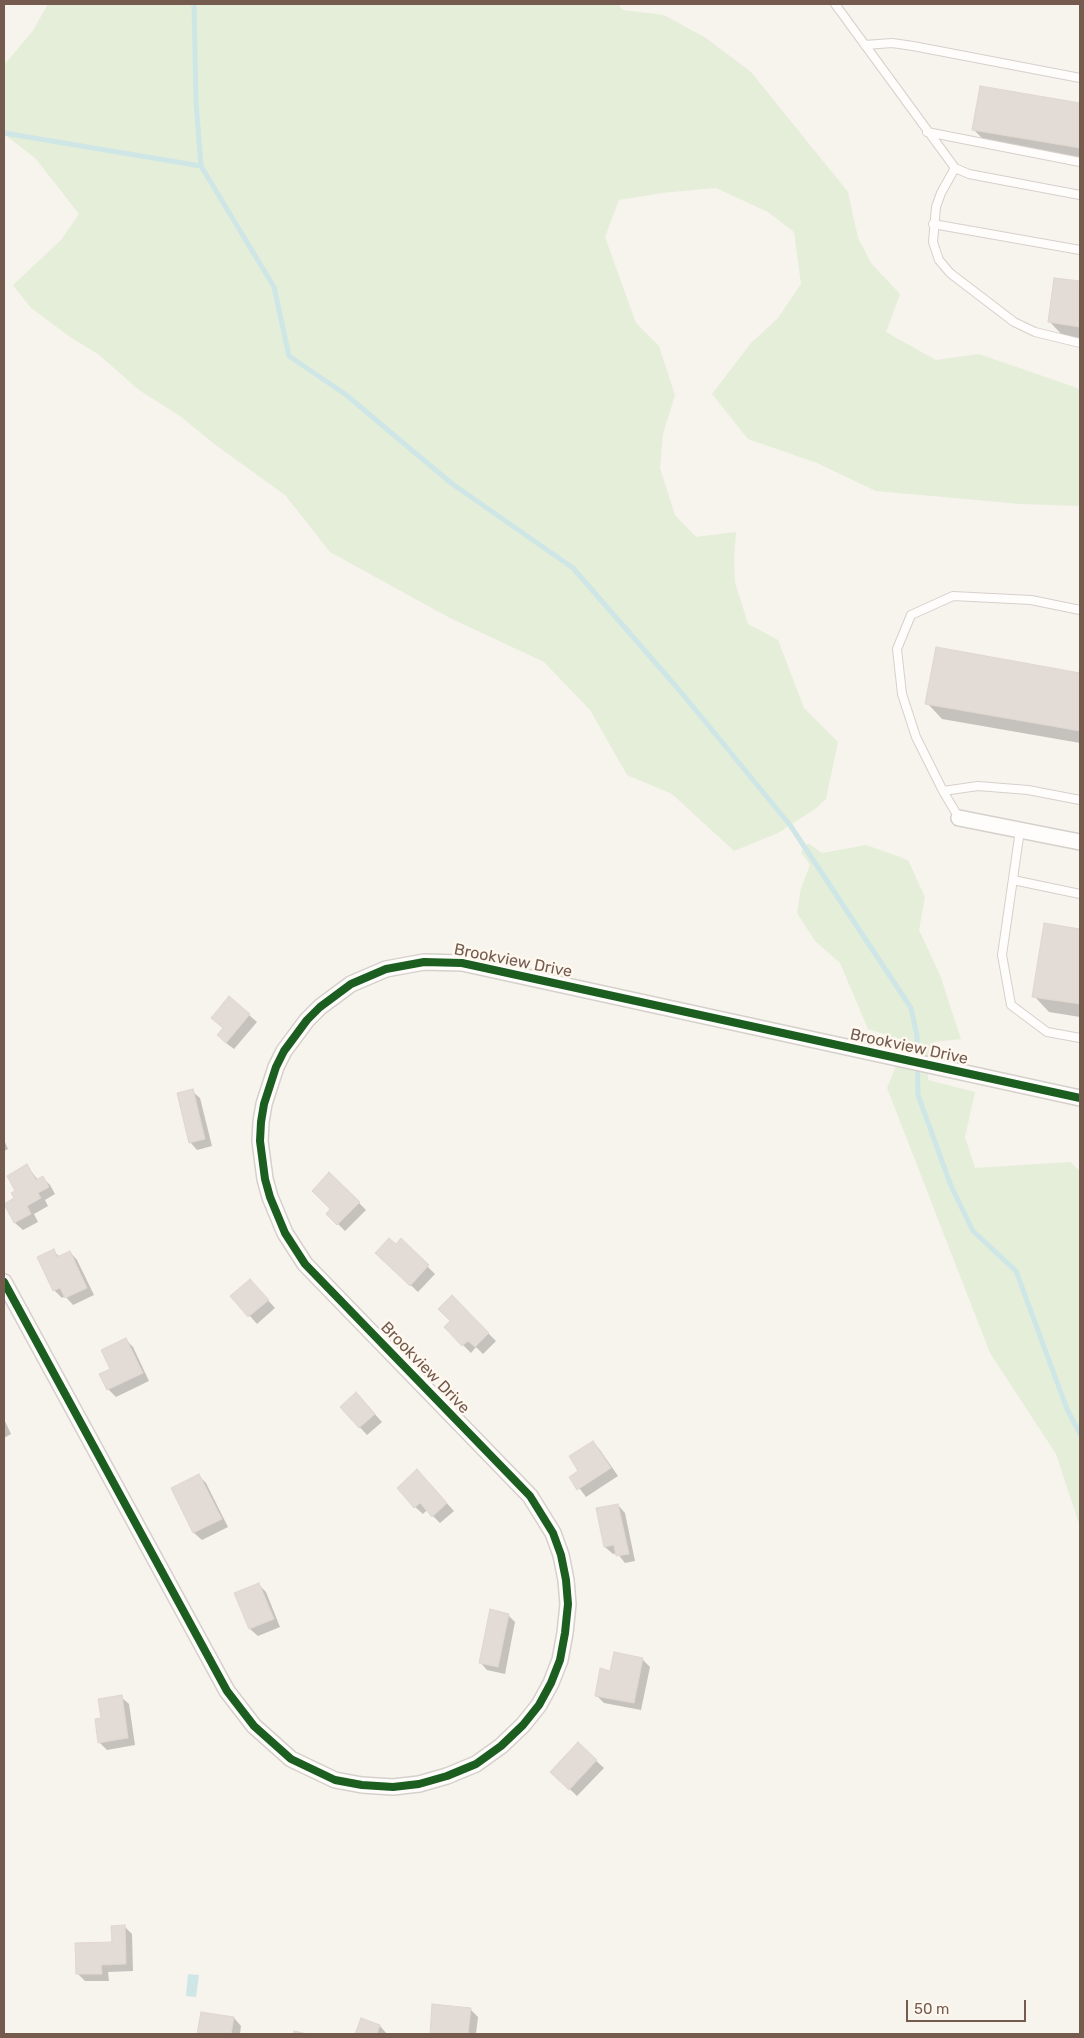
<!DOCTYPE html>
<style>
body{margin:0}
#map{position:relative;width:1084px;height:2038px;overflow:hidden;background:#f7f3ed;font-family:Rubik,sans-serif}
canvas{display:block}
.frame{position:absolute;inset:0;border:5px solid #755a4e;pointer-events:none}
.scale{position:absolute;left:906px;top:2000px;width:120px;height:22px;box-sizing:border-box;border:2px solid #755a4e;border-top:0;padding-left:6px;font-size:15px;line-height:18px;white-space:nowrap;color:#755a4e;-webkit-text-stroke:4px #fef8ef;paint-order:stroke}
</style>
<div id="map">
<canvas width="1084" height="2038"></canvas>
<div class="frame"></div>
<div class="scale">50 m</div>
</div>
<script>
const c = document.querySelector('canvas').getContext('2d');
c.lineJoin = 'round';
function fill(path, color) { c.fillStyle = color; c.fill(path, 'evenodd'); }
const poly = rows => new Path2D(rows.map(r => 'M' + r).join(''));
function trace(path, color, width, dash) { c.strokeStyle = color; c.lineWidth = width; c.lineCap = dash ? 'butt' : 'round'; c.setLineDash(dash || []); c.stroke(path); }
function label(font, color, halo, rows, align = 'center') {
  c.font = font + ' Rubik,sans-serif'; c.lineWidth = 5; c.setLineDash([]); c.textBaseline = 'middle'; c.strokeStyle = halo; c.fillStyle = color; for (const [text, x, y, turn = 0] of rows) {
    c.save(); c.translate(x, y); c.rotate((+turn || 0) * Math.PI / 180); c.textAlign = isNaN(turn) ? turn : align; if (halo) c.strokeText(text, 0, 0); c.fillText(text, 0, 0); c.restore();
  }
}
fill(poly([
 [48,4,618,4,623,10,664,15,706,38,751,72,848,192,858,238,871,263,900,294,886,332,936,360,979,354,1080,389,1080,506,1021,504,876,491,817,463,748,439,712,394,751,343,778,318,801,284,794,232,768,212,716,188,662,193,619,200,605,237,636,323,659,346,675,395,663,434,660,468,675,515,696,537,736,532,734,557,735,582,748,624,778,640,804,708,838,742,826,799,815,809,778,833,734,851,672,794,627,775,590,710,544,662,450,618,330,552,285,495,217,446,180,416,139,390,98,354,70,337,30,307,13,285,61,240,79,214,36,159,4,134,4,65,32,32],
 [808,843,822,853,866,845,908,860,925,897,919,930,940,975,961,1039,934,1042,929,1050,928,1080,975,1092,965,1137,975,1168,1070,1162,1080,1171,1080,1527,1056,1454,990,1353,887,1088,906,1041,868,1029,840,963,815,941,797,913,801,888,810,865,801,852]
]), '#e5eed9');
fill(poly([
 [188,1974,199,1975,196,1997,186,1996]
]), '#cfe6e7');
fill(poly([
 [981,87,1080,104,1080,161,989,145,974,130],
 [1055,279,1080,283,1080,339,1064,337,1049,321],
 [937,648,1080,674,1080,743,942,719,927,703],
 [1045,925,1080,930,1080,1017,1049,1012,1034,996],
 [249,1015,257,1022,234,1049,226,1043],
 [192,1091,200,1098,212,1146,197,1150,190,1142],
 [4,1140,8,1149,4,1151],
 [27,1166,38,1180,43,1178,50,1185,55,1194,45,1200,48,1206,34,1214,38,1222,23,1230,15,1223,5,1204,15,1198],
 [330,1174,366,1210,345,1231,328,1214,332,1209],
 [401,1240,435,1274,418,1292,377,1253,396,1246],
 [53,1251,60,1257,70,1252,77,1260,94,1295,73,1305,65,1296,62,1298,54,1290],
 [257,1288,275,1308,257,1324,232,1296],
 [452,1297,496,1341,483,1354,476,1347,471,1353,445,1327,452,1321],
 [125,1339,133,1347,149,1381,116,1397,108,1389,112,1369],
 [363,1401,382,1422,367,1435,341,1407],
 [4,1419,11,1434,4,1438],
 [593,1442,600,1450,618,1476,586,1497,571,1477,580,1471],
 [199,1476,206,1483,228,1527,202,1540,194,1533,172,1489],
 [424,1478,454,1511,440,1523,427,1510,423,1514,415,1507],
 [618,1505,625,1513,635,1561,625,1563,617,1553,613,1554,605,1547],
 [258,1584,266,1592,280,1627,258,1636,250,1629,236,1593],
 [508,1615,515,1622,505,1674,487,1670,480,1662],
 [642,1659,650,1667,641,1710,604,1703,596,1695,611,1672],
 [121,1697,129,1704,135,1745,107,1750,99,1742,102,1719],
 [578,1744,604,1768,577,1796,552,1772],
 [125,1927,132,1934,133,1971,108,1972,109,1981,85,1981,78,1974,113,1943],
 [433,2006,470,2009,478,2017,476,2034,431,2034],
 [202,2013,234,2018,241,2026,240,2034,198,2034],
 [362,2019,380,2026,387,2034,356,2034]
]), '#0003');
trace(poly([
 [194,4,196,102,201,166,274,287,289,356,345,394,451,483,573,568,680,691,790,825,911,1008,917,1036,918,1095,951,1186,973,1231,1016,1271,1067,1409,1080,1434],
 [4,133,201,166]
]), '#cfe6e7', 5);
const building = poly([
 [980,86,1080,103,1080,148,972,130,980,86],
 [1054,278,1080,281,1080,327,1048,322,1054,278],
 [936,647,1080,673,1080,731,925,704,936,647],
 [1044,923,1080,929,1080,1004,1032,997,1044,923],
 [229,996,250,1014,226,1043,217,1035,223,1028,211,1018,229,996],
 [193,1089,205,1139,189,1143,177,1093,193,1089],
 [27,1164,36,1180,43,1176,49,1187,38,1193,41,1198,27,1206,31,1214,14,1223,4,1204,14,1198,11,1193,15,1191,7,1176,27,1164],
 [329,1172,360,1202,337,1225,326,1214,330,1209,312,1191,329,1172],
 [389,1238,396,1244,401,1238,429,1265,410,1286,375,1253,389,1238],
 [54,1249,57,1257,70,1251,87,1288,65,1298,60,1288,53,1291,37,1257,54,1249],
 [250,1279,269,1300,248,1317,230,1296,250,1279],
 [452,1295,489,1333,475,1347,468,1341,462,1346,444,1327,450,1321,438,1309,452,1295],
 [126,1338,143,1373,107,1390,99,1374,110,1369,101,1350,126,1338],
 [356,1392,375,1414,359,1428,340,1407,356,1392],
 [593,1441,611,1468,577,1490,569,1477,578,1471,569,1456,593,1441],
 [417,1469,447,1503,432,1517,420,1503,414,1508,397,1488,417,1469],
 [199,1474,222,1519,193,1533,171,1488,199,1474],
 [618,1504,629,1554,616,1556,614,1545,604,1547,596,1508,618,1504],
 [259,1583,274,1619,249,1629,234,1593,259,1583],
 [490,1609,509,1614,498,1667,479,1663,490,1609],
 [614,1652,643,1658,634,1703,595,1696,600,1668,610,1671,614,1652],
 [122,1695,128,1738,98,1743,95,1719,101,1718,98,1699,122,1695],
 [578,1742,597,1760,569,1790,550,1772,578,1742],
 [125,1925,126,1964,101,1965,102,1974,76,1974,75,1943,112,1942,111,1926,125,1925],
 [432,2004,471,2008,468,2034,430,2034,432,2004],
 [201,2012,234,2017,231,2034,197,2034,201,2012],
 [361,2018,380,2025,377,2034,355,2034,361,2018],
 [294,2031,308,2034,293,2034,294,2031]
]);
fill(building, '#e3dbd5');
trace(building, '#e0d6cf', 1);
const service = poly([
 [835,4,955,168,969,174,1080,195],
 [865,45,892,43,913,46,1080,78],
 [927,132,1080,162],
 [955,168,941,193,936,207,933,242,939,260,950,273,1014,322,1035,332,1080,343],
 [933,224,1080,250],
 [943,791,978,786,1028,790,1080,800],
 [959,818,943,791,916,737,902,694,897,649,911,615,953,596,1031,600,1080,610],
 [1020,830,1002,955,1011,1005,1047,1032,1080,1038],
 [1013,880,1080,894]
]);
const minor = poly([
 [959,818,1080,842],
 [4,1282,227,1691,254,1726,291,1759,335,1780,362,1785,393,1787,419,1784,447,1776,476,1764,501,1746,523,1725,539,1705,551,1683,560,1660,565,1633,568,1604,566,1580,561,1555,553,1533,530,1496,305,1264,285,1233,270,1197,265,1179,260,1141,261,1122,264,1104,276,1067,284,1051,307,1020,320,1007,351,984,386,969,424,962,462,963,1080,1098]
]);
trace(service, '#d6d0cb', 10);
trace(minor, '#d6d0cb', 18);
trace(service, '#fefdfc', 8);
trace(minor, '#fefdfc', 15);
trace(poly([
 [4,1282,227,1691,254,1726,291,1759,335,1780,362,1785,393,1787,419,1784,447,1776,476,1764,501,1746,523,1725,539,1705,551,1683,560,1660,565,1633,568,1604,566,1580,561,1555,553,1533,530,1496,305,1264,285,1233,270,1197,265,1179,260,1141,261,1122,264,1104,276,1067,284,1051,307,1020,320,1007,351,984,386,969,424,962,462,963,1080,1098]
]), '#1b5e20', 8);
label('16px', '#755a4e', '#fef8ef', [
 ["Brookview Drive",513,961,11],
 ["Brookview Drive",909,1047,12],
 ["Brookview Drive",425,1368,46]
]);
</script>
